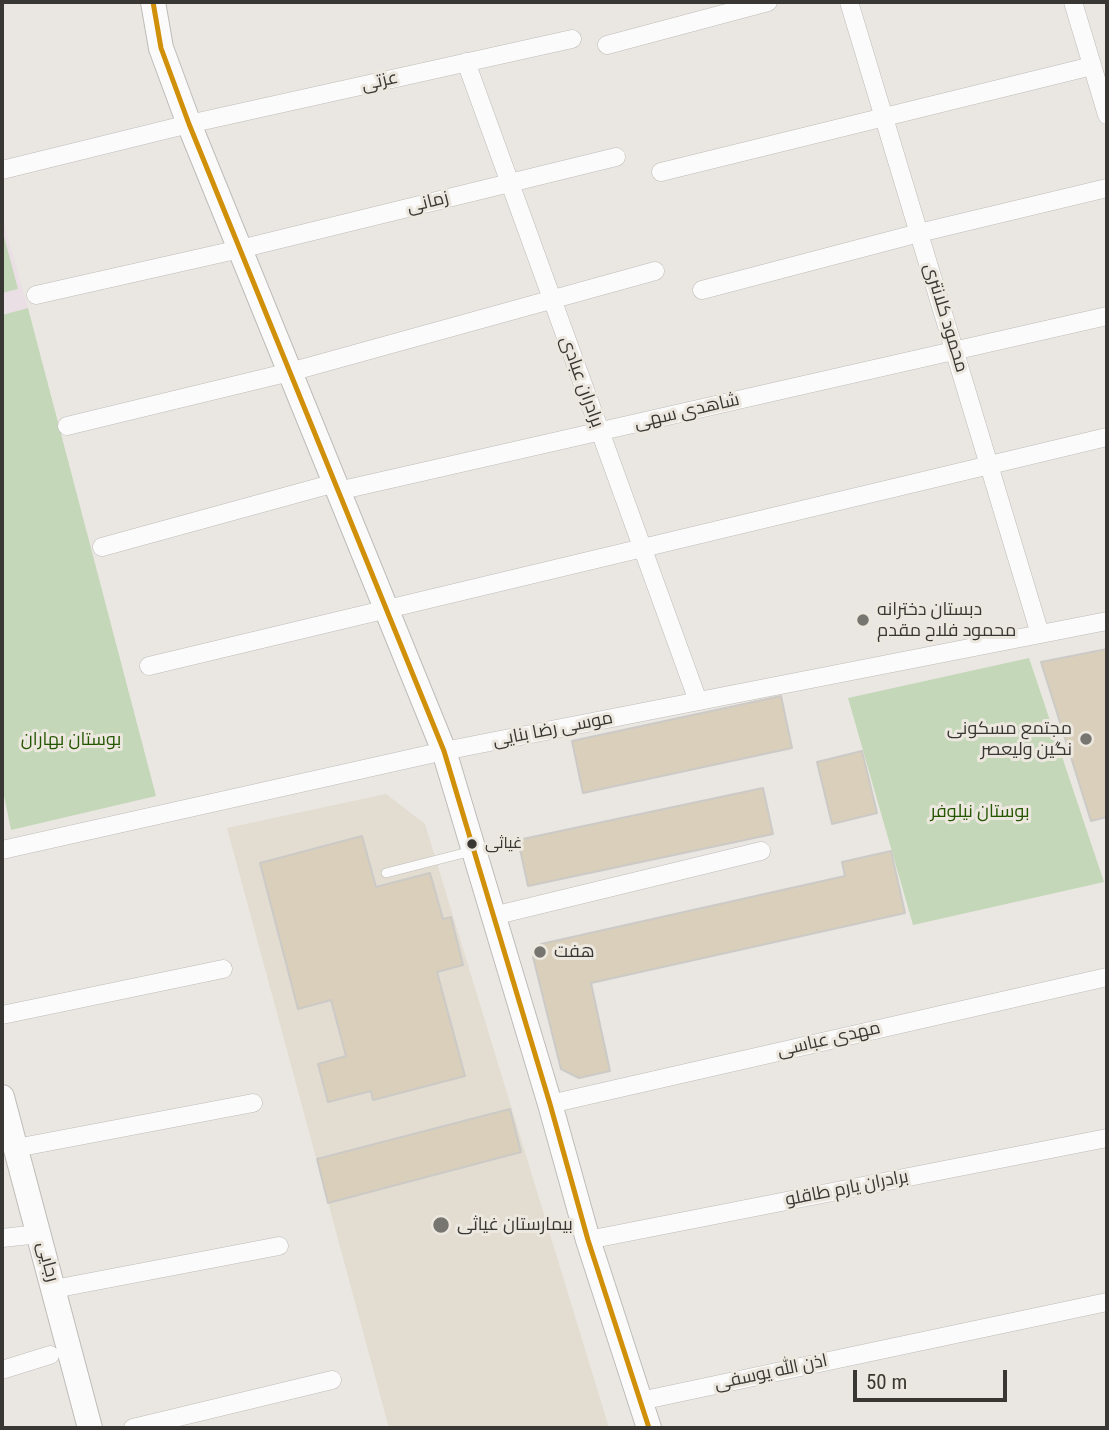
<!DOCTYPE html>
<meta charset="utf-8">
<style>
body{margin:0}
#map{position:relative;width:1109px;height:1430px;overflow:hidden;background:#eae7e2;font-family:"Roboto Condensed",sans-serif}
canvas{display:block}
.frame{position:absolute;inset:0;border:4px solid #393733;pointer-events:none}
.scale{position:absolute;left:853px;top:1370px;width:154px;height:32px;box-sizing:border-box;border:4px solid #393733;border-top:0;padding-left:9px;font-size:21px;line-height:24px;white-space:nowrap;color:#393733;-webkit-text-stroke:5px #ede8df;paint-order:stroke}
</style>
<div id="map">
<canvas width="1109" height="1430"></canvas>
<div class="frame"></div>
<div class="scale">50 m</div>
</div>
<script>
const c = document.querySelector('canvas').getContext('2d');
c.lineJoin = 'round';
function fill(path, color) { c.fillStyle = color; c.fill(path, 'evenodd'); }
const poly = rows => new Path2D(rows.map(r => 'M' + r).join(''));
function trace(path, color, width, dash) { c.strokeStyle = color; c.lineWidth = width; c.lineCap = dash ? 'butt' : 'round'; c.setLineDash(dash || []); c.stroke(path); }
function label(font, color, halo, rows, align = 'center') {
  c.font = font + ' "Roboto Condensed",Cairo,sans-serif'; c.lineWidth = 6; c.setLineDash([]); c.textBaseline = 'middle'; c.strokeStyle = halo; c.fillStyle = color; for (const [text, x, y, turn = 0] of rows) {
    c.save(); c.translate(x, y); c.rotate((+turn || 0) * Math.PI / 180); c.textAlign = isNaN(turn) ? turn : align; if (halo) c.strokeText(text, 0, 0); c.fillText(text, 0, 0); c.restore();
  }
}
fill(poly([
 [386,794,425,824,609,1428,389,1428,227,828]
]), '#e2dcd1');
fill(poly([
 [2,217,28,308,2,315]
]), '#ebdfe6');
fill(poly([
 [2,229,18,289,2,293],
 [28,308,156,796,11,830,2,786,2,315],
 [1029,658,1104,882,913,925,848,698]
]), '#c4d7b8');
const building = poly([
 [1107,649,1107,817,1091,821,1041,662,1107,649],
 [781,696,792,748,583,793,572,741,781,696],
 [862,751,877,813,832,824,817,762,862,751],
 [763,788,773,834,528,886,518,840,763,788],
 [362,836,376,887,430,873,443,919,451,917,463,965,437,972,465,1076,373,1100,371,1091,328,1102,318,1064,346,1056,331,1000,298,1009,260,863,362,836],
 [891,851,905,913,591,983,610,1071,579,1078,561,1069,533,957,541,944,845,876,842,862,891,851],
 [510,1109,521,1152,328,1203,317,1159,510,1109]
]);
fill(building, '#dacfbb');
trace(building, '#cccac6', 2);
const lane = poly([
 [386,873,472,851]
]);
const street = poly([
 [849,2,1040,634],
 [1073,2,1107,115],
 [607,45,768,2],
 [466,62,698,701],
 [2,170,189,124,572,39],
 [661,172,1092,66],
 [702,290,919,233,1107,188],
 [36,295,240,249,616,157],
 [67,426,290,372,655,271],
 [338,491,1107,316],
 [102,547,335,483],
 [149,666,1107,437],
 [2,850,444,751,1107,621],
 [493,916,761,851],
 [2,1015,223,969],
 [550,1104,1107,977],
 [16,1148,253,1103],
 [2,1238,39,1234],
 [588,1240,1107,1138],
 [54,1289,279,1246],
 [2,1370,50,1355],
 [640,1401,1107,1302],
 [133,1428,332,1380]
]);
const secondary = poly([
 [153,2,161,48,189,124,444,751,550,1104,588,1240,649,1428],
 [2,1097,90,1428]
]);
trace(lane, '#bebcb8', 10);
trace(street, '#bebcb8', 19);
trace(secondary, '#bebcb8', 26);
trace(lane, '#fcfbfb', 9);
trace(street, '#fcfbfb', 18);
trace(secondary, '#fcfbfb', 24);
trace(poly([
 [153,2,161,48,189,124,444,751,550,1104,588,1240,649,1428]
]), '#d1900a', 5);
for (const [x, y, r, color] of [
 [863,620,7,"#777570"],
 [1086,739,7,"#777570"],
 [472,844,6,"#393733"],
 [540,952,7,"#777570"],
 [441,1225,9,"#777570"]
]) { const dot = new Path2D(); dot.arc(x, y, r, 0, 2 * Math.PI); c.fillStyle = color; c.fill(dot); trace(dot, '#ede8df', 2.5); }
label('16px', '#393733', '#ede8df', [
 ["غیاثی",485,844]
], 'left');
label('18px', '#393733', '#ede8df', [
 ["عزتی",380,82,-13],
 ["زمانی",428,203,-14],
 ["محمود کلانتری",945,318,73],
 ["برادران عبادی",581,382,70],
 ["شاهدی سهی",687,412,-13],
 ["موسی رضا بنایی",553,730,-11],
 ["مهدی عباسی",829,1040,-13],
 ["برادران یارم طاقلو",847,1189,-11],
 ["رجایی",47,1262,75],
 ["اذن الله یوسفی",771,1373,-12]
]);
label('18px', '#393733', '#ede8df', [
 ["دبستان دخترانه",877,610],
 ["محمود فلاح مقدم",877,631],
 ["مجتمع مسکونی",1072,729,"right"],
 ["نگین ولیعصر",1072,750,"right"],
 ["هفت",554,952],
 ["بیمارستان غیاثی",457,1225]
], 'left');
label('18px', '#245600', '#ede8df', [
 ["بوستان بهاران",71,740],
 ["بوستان نیلوفر",980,812]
]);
</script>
